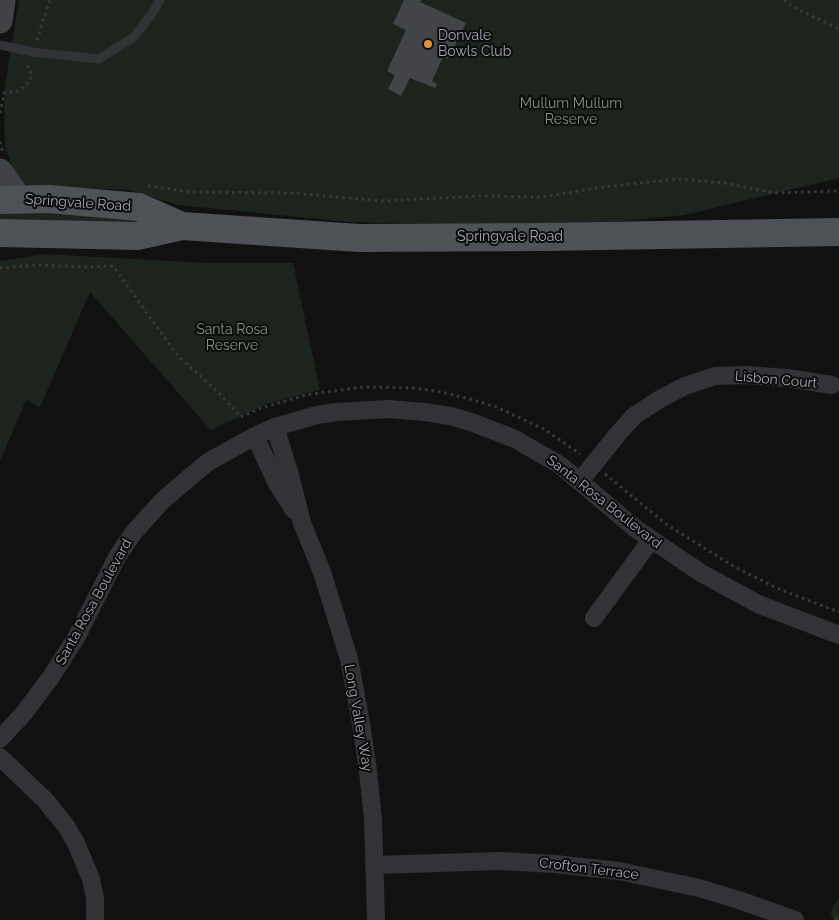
<!DOCTYPE html>
<style>
body{margin:0}
canvas{display:block;background:#111112}
</style>
<canvas width="839" height="920"></canvas>
<script>
const c = document.querySelector('canvas').getContext('2d');
c.lineJoin = 'round';
function fill(path, color) { c.fillStyle = color; c.fill(path, 'evenodd'); }
const poly = rows => new Path2D(rows.map(r => 'M' + r).join(''));
function trace(path, color, width, dash) { c.strokeStyle = color; c.lineWidth = width; c.lineCap = dash ? 'butt' : 'round'; c.setLineDash(dash || []); c.stroke(path); }
function label(font, color, halo, rows, align = 'center') {
  c.font = font + ' Raleway,sans-serif'; c.lineWidth = 4; c.setLineDash([]); c.textBaseline = 'middle'; c.strokeStyle = halo; c.fillStyle = color; for (const [text, x, y, turn = 0] of rows) {
    c.save(); c.translate(x, y); c.rotate((+turn || 0) * Math.PI / 180); c.textAlign = isNaN(turn) ? turn : align; if (halo) c.strokeText(text, 0, 0); c.fillText(text, 0, 0); c.restore();
  }
}
fill(poly([
 [19,0,839,0,839,178,684,215,569,226,350,222,178,205,130,190,86,188,36,189,21,184,11,175,11,164,5,145,4,93],
 [0,210,136,217,136,223,0,223],
 [45,254,204,263,293,263,320,390,269,403,211,430,90,292,40,407,26,400,0,461,0,261],
 [839,899,839,920,833,920,831,913,834,904]
]), '#1d241e');
fill(poly([
 [404,0,421,0,420,2,466,23,448,59,443,57,432,81,437,84,435,88,410,78,401,96,388,89,395,75,387,71,406,30,393,24]
]), '#424447');
trace(poly([
 [784,0,791,6,839,29],
 [37,40,50,0],
 [0,113,4,93,19,91,27,84,32,76,28,67,30,62],
 [0,142,3,153],
 [148,186,192,192,293,193,381,201,481,196,542,197,604,187,677,179,724,183,775,193,839,191],
 [0,268,39,265,81,267,113,266,178,356,217,391,241,417,261,408,306,395,363,387,412,388,437,391,470,399,496,407,544,429,580,454],
 [605,474,666,524,733,566,781,590,839,612],
 [835,918,839,919]
]), '#383a3d', 3, [2.5, 4]);
trace(poly([
 [0,45,33,52,99,59,134,37,151,15,160,0]
]), '#323336', 9);
trace(poly([
 [275,427,290,475,302,523,322,572,349,659,360,717,368,771,373,820,376,920],
 [255,436,277,484,294,510],
 [580,481,617,435,634,416,660,399,685,386,715,376,746,375,787,378,832,385],
 [594,618,651,540],
 [0,739,24,713,51,677,77,636,117,557,134,532,163,500,208,462,255,436,275,427,317,415,337,412,388,409,425,412,450,416,471,422,515,439,560,465,636,529,701,573,758,604,839,635],
 [0,757,45,800,66,826,76,843,91,879,95,898,95,920],
 [375,865,500,861,555,864,619,871,699,888,739,900,795,920]
]), '#323336', 18);
trace(poly([
 [0,21,3,0],
 [0,171,13,189,16,199]
]), '#404246', 25);
trace(poly([
 [0,200,49,199,139,207,182,226],
 [0,233,137,236,182,226,359,238,544,237,839,232]
]), '#4e5155', 28);
for (const [x, y, r, color] of [
 [428,44,5,"#de943d"]
]) { const dot = new Path2D(); dot.arc(x, y, r, 0, 2 * Math.PI); c.fillStyle = color; c.fill(dot); trace(dot, '#0c0c0d', 2); }
label('14px', '#a3a9b1', '#0c0c0d', [
 ["Donvale",438,36],
 ["Bowls Club",438,52]
], 'left');
label('14px', '#7e9a7c', '#0c0c0d', [
 ["Mullum Mullum",571,104],
 ["Reserve",571,120],
 ["Santa Rosa",232,330],
 ["Reserve",232,346]
]);
label('14px', '#a3a9b1', '#0c0c0d', [
 ["Springvale Road",78,203,4],
 ["Springvale Road",510,237],
 ["Lisbon Court",776,380,5],
 ["Santa Rosa Boulevard",604,502,38],
 ["Santa Rosa Boulevard",94,602,-61],
 ["Long Valley Way",358,718,80],
 ["Crofton Terrace",589,869,7]
]);
</script>
